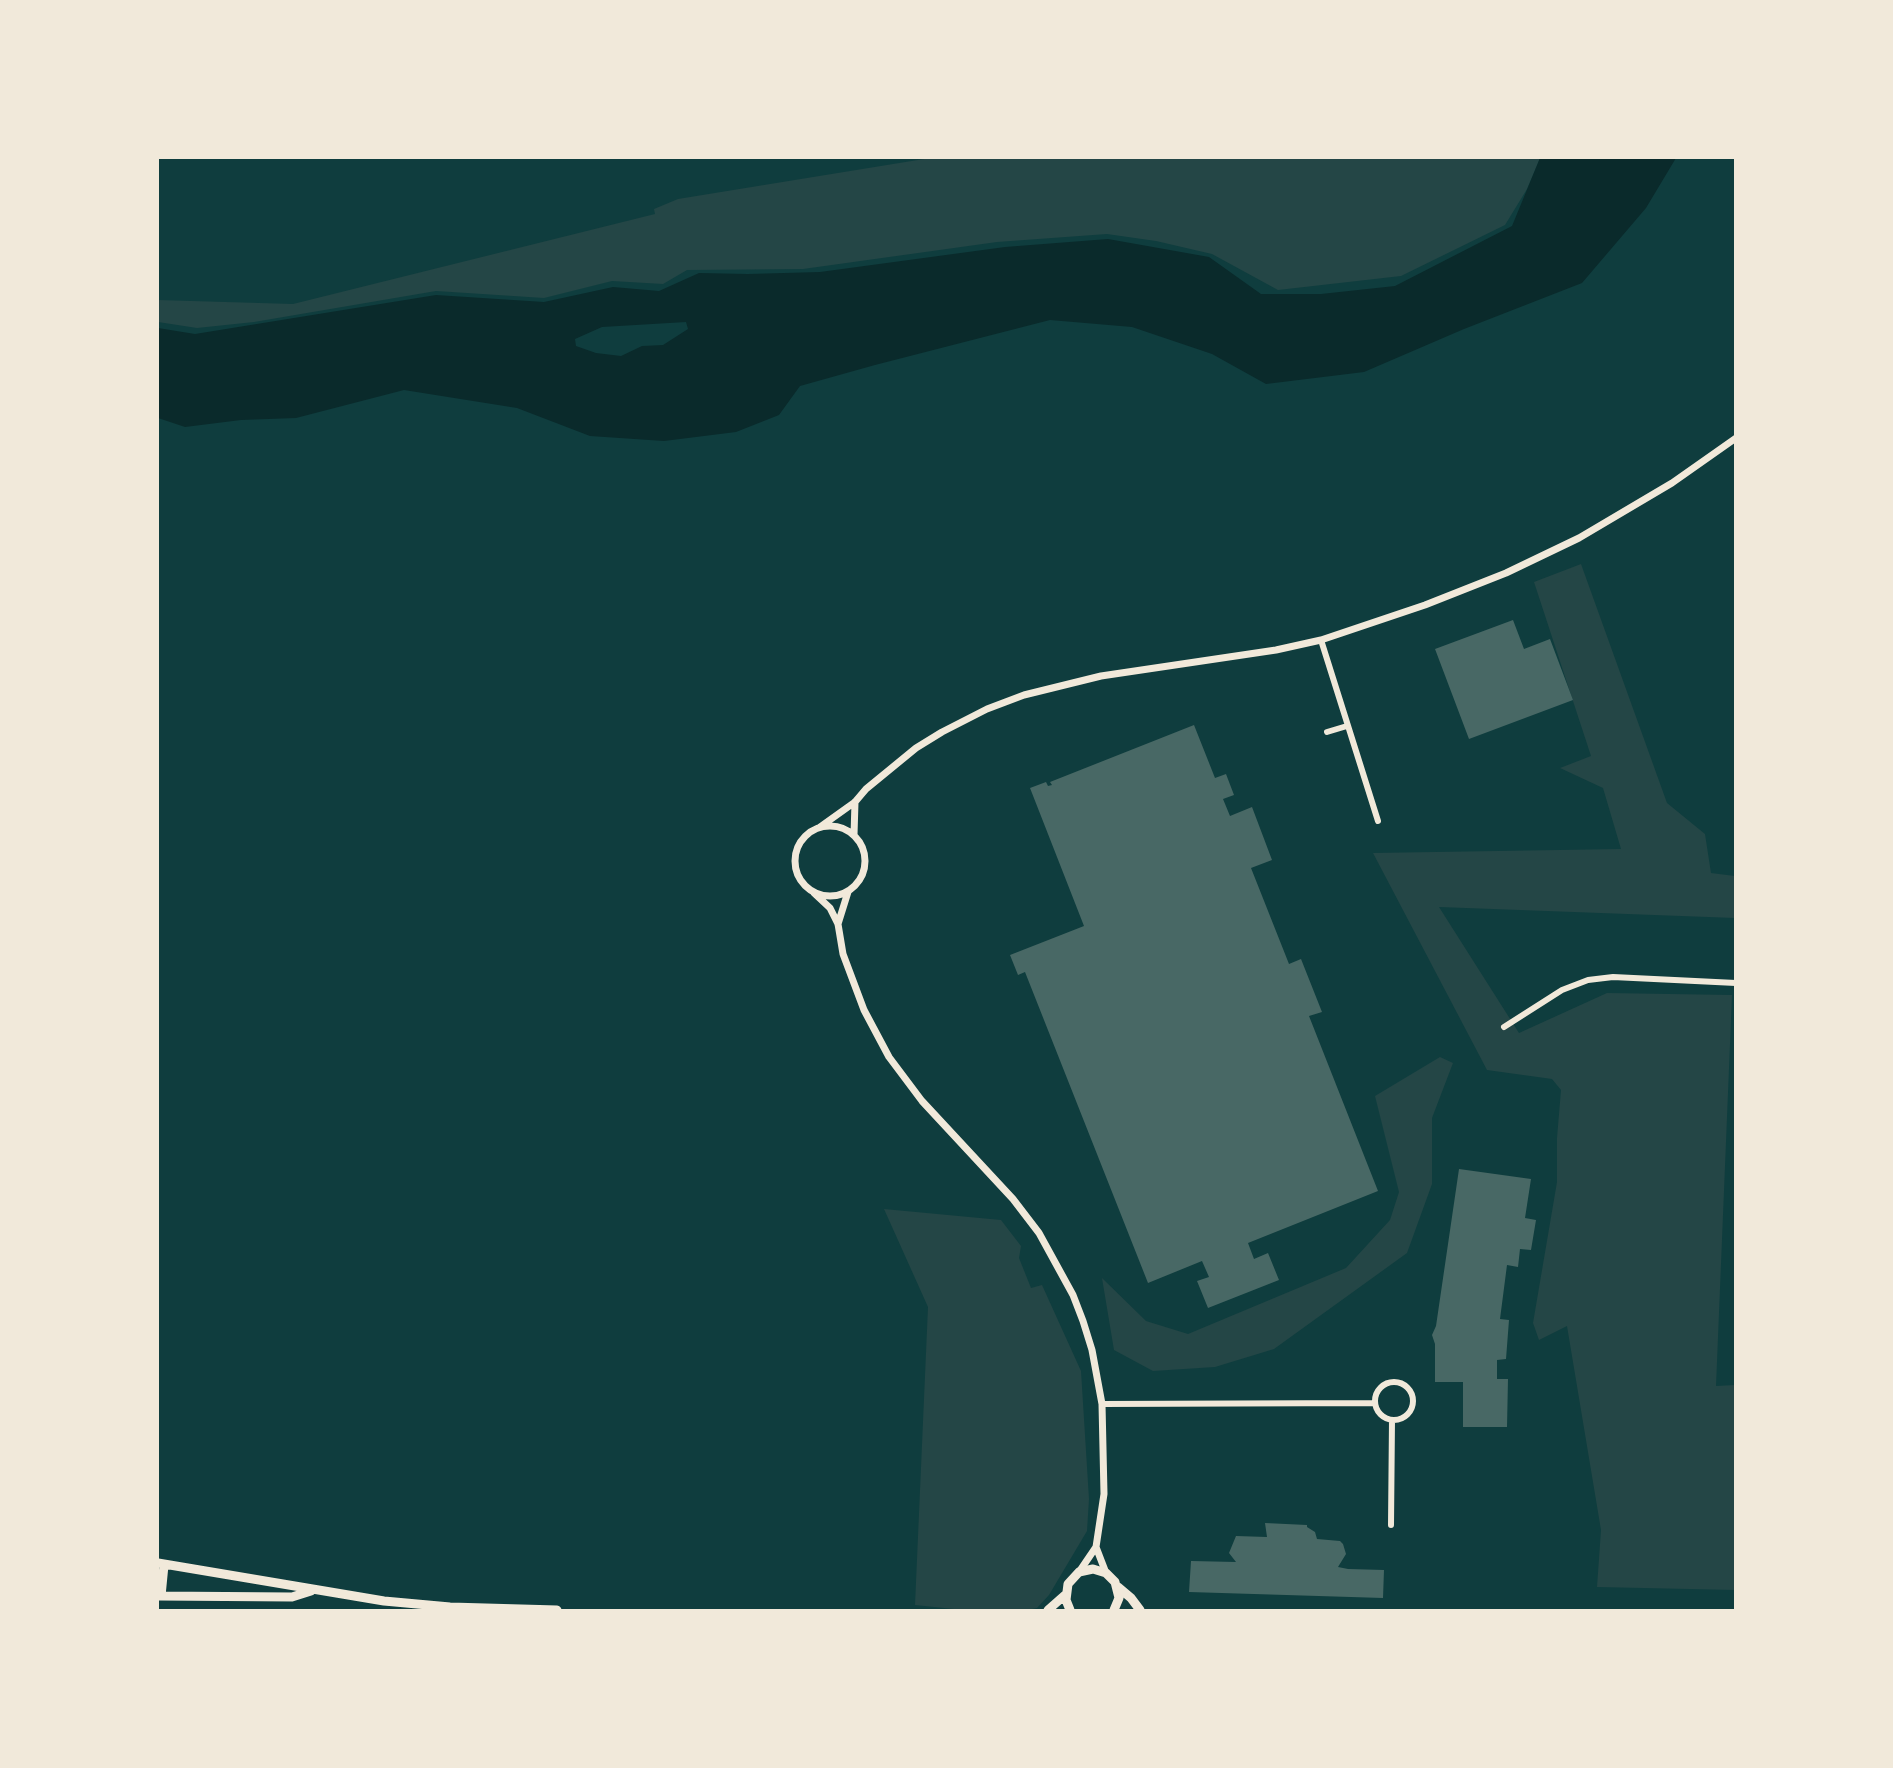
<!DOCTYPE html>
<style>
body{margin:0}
#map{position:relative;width:1893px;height:1768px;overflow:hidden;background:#0f3d3e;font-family:"DejaVu Sans",sans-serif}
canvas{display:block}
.frame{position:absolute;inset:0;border:159px solid #f1e9da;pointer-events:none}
</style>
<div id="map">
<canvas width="1893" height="1768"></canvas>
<div class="frame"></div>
</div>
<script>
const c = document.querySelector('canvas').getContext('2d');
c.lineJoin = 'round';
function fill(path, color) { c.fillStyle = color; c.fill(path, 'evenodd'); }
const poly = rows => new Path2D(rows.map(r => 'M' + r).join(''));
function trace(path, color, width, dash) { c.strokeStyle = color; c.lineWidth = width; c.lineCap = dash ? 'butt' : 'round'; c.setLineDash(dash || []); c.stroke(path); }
fill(poly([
 [930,158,1540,158,1527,189,1505,225,1401,276,1278,290,1212,254,1156,241,1107,234,997,242,803,269,687,270,663,284,612,281,544,298,436,291,254,322,197,328,158,322,158,300,293,304,655,214,654,209,678,199],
 [1581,564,1667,803,1705,834,1711,873,1735,876,1735,918,1439,907,1519,1033,1607,993,1732,995,1716,1386,1735,1385,1735,1590,1597,1587,1601,1530,1567,1326,1539,1340,1533,1323,1557,1182,1557,1138,1561,1090,1552,1079,1487,1070,1373,853,1621,849,1603,788,1560,768,1591,756,1534,582],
 [1440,1057,1453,1063,1432,1118,1432,1184,1407,1253,1274,1349,1215,1367,1153,1371,1114,1350,1102,1278,1146,1321,1188,1334,1346,1268,1390,1220,1399,1192,1375,1096],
 [884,1209,1001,1220,1021,1246,1019,1258,1031,1288,1042,1285,1081,1371,1089,1499,1087,1531,1049,1595,1037,1608,1027,1610,963,1610,915,1605,928,1307]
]), '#244646');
fill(poly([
 [1540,158,1676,158,1646,208,1582,283,1464,329,1364,372,1266,384,1212,354,1132,327,1050,320,875,365,800,386,779,415,736,432,664,441,590,436,517,408,404,390,296,418,241,420,185,427,158,418,158,328,195,334,436,295,544,302,613,287,659,291,699,273,748,274,820,272,1005,247,1108,239,1209,257,1261,294,1321,294,1395,286,1512,226],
 [686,322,688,329,663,345,642,346,621,356,596,353,576,346,575,339,602,327]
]), '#0a2a2b');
fill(poly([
 [1513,620,1524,649,1550,639,1573,700,1469,739,1435,649],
 [1194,725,1215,778,1226,774,1234,795,1223,799,1230,816,1252,807,1272,860,1251,868,1289,964,1301,959,1322,1012,1309,1016,1378,1191,1248,1243,1254,1259,1268,1253,1279,1280,1208,1308,1197,1281,1209,1277,1202,1261,1148,1283,1025,972,1018,975,1010,955,1084,926,1030,788,1046,782,1048,786,1052,785,1050,782],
 [1459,1169,1531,1179,1525,1218,1536,1220,1531,1250,1520,1249,1518,1267,1507,1265,1500,1319,1509,1320,1506,1359,1497,1360,1497,1379,1508,1379,1507,1427,1463,1427,1463,1382,1435,1382,1435,1344,1432,1335,1436,1326],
 [1265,1523,1307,1525,1307,1527,1315,1532,1317,1539,1340,1541,1343,1544,1346,1554,1338,1567,1348,1569,1384,1570,1383,1598,1189,1592,1191,1561,1236,1562,1229,1553,1236,1536,1267,1537]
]), '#486865');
trace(poly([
 [1321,640,1378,821],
 [1327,732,1347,726],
 [1504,1027,1562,990,1588,980,1613,977,1736,983],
 '1375 1401a19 19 0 1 1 38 0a19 19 0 1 1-38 0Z',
 [1102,1404,1374,1403],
 [1391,1525,1392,1420]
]), '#f1e9da', 6);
trace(poly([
 '795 861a35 35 0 1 1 70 0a35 35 0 1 1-70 0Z',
 [820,827,855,802,866,789,916,748,942,732,987,709,1024,695,1101,676,1276,650,1321,640,1425,605,1506,573,1579,538,1672,483,1736,438],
 [854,835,855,802],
 [814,893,830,908,838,924,843,954,864,1010,889,1057,922,1101,1013,1199,1039,1233,1073,1295,1083,1321,1092,1350,1102,1404,1104,1494,1096,1547,1079,1572],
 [838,924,848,892],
 [1096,1547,1106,1573]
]), '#f1e9da', 7);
trace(poly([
 [158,1563,384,1601,450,1607,557,1610],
 [1118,1587,1131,1598,1140,1610],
 [158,1596,292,1597,311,1591],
 [161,1596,164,1565],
 [1048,1610,1065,1595],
 [1070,1610,1066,1600,1068,1584,1079,1572,1093,1569,1106,1573,1115,1582,1119,1598,1114,1610]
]), '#f1e9da', 9);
</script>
